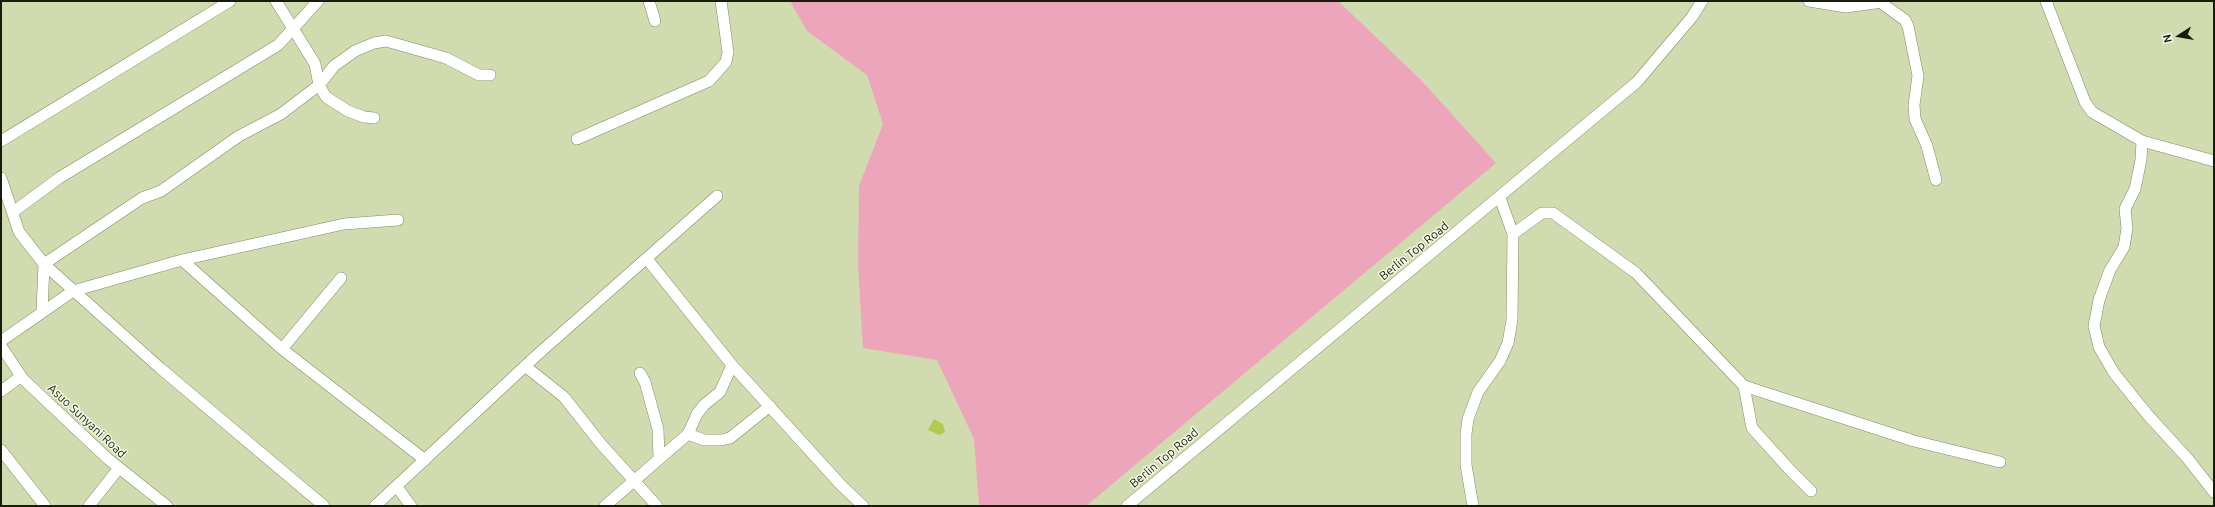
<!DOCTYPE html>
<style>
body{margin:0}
#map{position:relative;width:2215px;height:507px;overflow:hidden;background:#d0dbaf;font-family:Ubuntu,sans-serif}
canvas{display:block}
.frame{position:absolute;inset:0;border:2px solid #181c0c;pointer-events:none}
.north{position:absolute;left:2159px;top:16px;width:40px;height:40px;-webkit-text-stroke:3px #f3f9e3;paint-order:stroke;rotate:258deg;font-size:11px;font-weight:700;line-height:16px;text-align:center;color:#181c0c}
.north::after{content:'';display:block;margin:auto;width:14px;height:18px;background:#181c0c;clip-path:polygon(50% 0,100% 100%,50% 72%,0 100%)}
</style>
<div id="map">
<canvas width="2215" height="507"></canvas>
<div class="frame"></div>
<div class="north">N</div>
</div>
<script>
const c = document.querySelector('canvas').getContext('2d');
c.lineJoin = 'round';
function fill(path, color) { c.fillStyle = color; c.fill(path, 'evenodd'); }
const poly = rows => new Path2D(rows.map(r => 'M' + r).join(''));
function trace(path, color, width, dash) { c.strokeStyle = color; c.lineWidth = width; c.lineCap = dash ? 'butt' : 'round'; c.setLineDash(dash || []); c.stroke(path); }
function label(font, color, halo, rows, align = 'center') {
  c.font = font + ' Ubuntu,sans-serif'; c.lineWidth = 3; c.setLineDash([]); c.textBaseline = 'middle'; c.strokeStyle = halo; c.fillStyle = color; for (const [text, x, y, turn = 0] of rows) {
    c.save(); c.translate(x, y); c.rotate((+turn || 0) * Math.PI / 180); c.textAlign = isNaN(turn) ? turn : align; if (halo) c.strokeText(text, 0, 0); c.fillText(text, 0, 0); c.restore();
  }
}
fill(poly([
 [790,1,1338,1,1421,80,1496,163,1086,506,979,506,974,439,937,360,863,348,858,265,859,186,883,124,867,75,807,31]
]), '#eda5bc');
fill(poly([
 [934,419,943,424,945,432,939,435,928,430]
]), '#b3ca51');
const minor = poly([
 [276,1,315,64,319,85,326,97,348,111,364,117,374,118],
 [649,1,655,21],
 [1809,1,1846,7,1882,2],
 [1882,1,1884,5,1905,20,1908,26,1918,76,1914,105,1915,119,1927,146,1936,180],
 [2046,1,2085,102,2092,112,2142,141,2214,161],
 [577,139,709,81,726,62,728,52,721,1],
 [1,141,230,1],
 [2142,141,2141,160,2135,189,2125,209,2127,228,2124,247,2110,270,2099,300,2094,326,2099,347,2114,373,2147,414,2188,459,2214,492],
 [1,178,19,232,44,264,160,368,324,506],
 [13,212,59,178,278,45,318,1],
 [1513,234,1542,213,1553,213,1636,273,1744,386,1752,428,1790,470,1811,491],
 [647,259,732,365,841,485,863,506],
 [182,260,282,349,425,460],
 [42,312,44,264,142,198,161,191,239,136,281,114,319,85,334,66,355,51,374,43,386,41,446,58,479,75,490,75],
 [1,341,73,291,182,260,344,224,398,220],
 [1,346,23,379,108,459,167,506],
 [282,349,341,278],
 [732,365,720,392,704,405,697,414,688,434,704,440,722,440,730,438,770,406],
 [525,366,564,397,601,444,657,506],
 [640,373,645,382,658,429,659,458],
 [1744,386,1914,441,2000,462],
 [1,391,20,377],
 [1,450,45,506],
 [397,487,411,506],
 [89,506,119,468],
 [375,506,537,355,717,196],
 [605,506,688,434],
 [1127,506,1637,82,1692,17,1702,1],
 [1473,506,1466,465,1466,434,1468,419,1478,392,1500,361,1508,343,1512,320,1513,234,1500,198]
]);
trace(minor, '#828b62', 12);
trace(minor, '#fff', 11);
label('12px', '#181c0c', '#f3f9e3', [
 ["Berlin Top Road",1414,251,-39],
 ["Asuo Sunyani Road",87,421,43],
 ["Berlin Top Road",1164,458,-40]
]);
</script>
